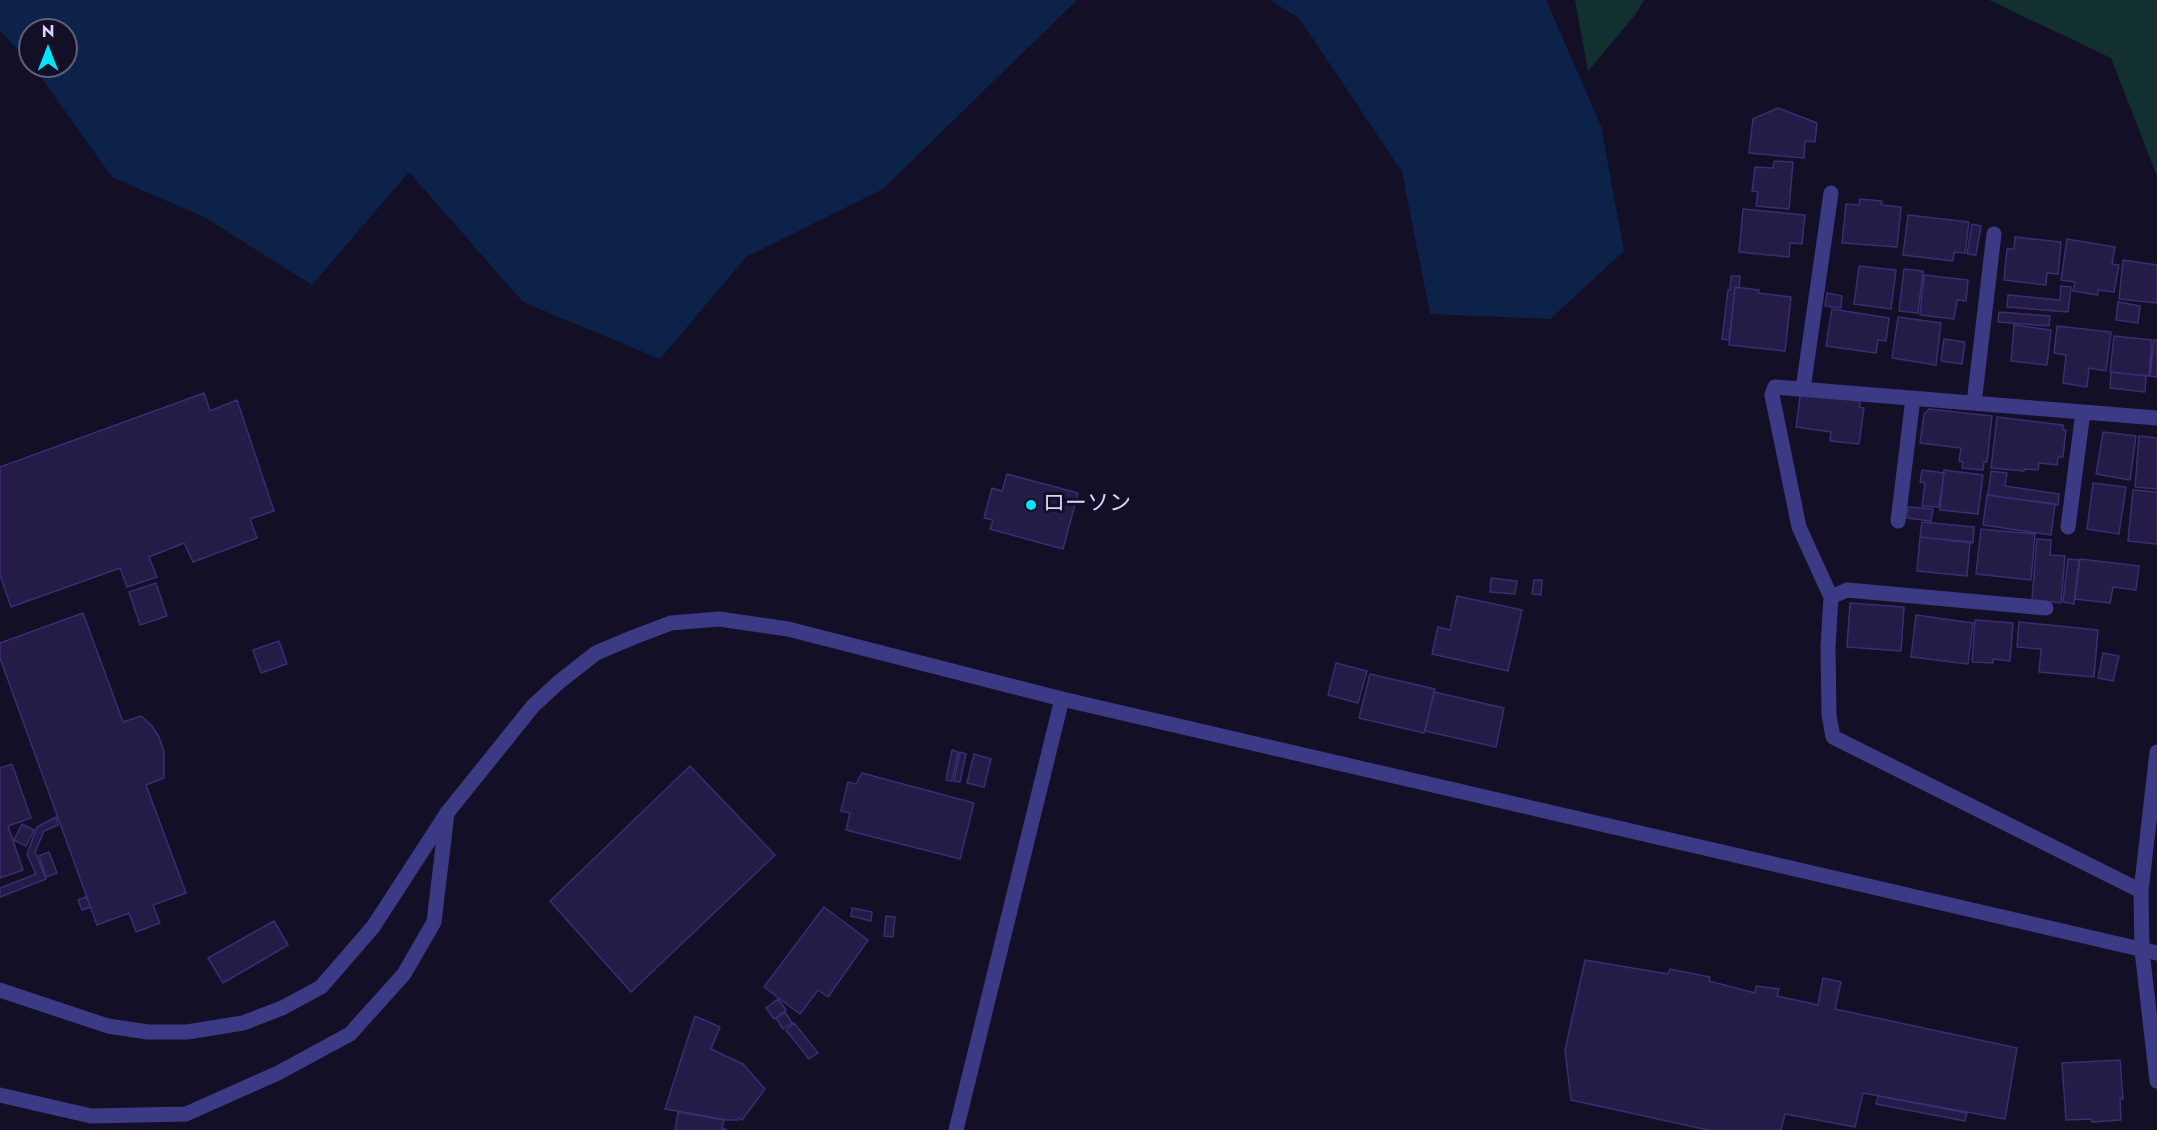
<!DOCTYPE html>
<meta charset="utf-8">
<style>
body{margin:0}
#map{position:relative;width:2157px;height:1130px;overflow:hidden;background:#130f26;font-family:Jost,sans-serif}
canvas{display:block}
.north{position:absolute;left:18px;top:18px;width:60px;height:60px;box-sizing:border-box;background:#130f26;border:2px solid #625e7d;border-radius:50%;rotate:0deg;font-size:16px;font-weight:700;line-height:24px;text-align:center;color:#d9d4ff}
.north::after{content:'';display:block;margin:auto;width:21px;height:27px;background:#00e5ff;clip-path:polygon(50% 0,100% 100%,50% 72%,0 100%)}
</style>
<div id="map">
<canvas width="2157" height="1130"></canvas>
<div class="north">N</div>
</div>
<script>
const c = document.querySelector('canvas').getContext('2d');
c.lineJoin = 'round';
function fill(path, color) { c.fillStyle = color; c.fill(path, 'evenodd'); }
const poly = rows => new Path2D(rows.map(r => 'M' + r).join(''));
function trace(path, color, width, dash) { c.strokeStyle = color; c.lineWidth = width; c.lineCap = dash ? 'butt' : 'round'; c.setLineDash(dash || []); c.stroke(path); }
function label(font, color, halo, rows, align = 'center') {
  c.font = font + ' Jost,"Noto Sans JP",sans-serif'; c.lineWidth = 6; c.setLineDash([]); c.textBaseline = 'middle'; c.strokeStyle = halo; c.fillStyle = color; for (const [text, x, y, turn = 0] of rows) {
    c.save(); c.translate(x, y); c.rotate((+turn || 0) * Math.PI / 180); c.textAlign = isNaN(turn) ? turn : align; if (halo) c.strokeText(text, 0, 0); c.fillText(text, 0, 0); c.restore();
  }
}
fill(poly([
 [1575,0,1644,0,1635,15,1588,71],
 [1989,0,2157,0,2157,176,2111,58]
]), '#12302f');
fill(poly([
 [0,0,1077,0,883,189,746,257,660,359,523,302,409,172,312,285,204,217,112,177,33,66,66,66,66,30,30,30,30,62,0,31],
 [1270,0,1546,0,1601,126,1624,251,1550,319,1430,314,1402,172,1299,18]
]), '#0c2248');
const building = poly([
 [1778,108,1817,123,1815,142,1805,141,1804,158,1749,153,1753,119,1778,108],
 [1774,161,1793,162,1789,209,1756,206,1758,192,1752,191,1755,167,1773,168,1774,161],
 [1860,199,1882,201,1881,205,1901,207,1897,247,1842,243,1846,204,1859,205,1860,199],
 [1743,209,1805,215,1802,244,1790,243,1789,257,1739,252,1743,209],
 [1908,215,1969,222,1965,253,1954,252,1953,261,1903,255,1908,215],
 [1972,224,1981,226,1976,255,1967,254,1972,224],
 [2015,237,2061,242,2058,274,2047,273,2046,285,2004,280,2007,249,2014,249,2015,237],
 [2067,239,2115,247,2112,264,2119,265,2114,292,2098,290,2098,295,2073,291,2075,282,2061,280,2067,239],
 [2123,260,2157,265,2157,303,2119,299,2123,260],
 [1859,266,1896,270,1891,309,1854,304,1859,266],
 [1904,269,1923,271,1918,313,1899,311,1904,269],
 [1924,275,1968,280,1966,301,1957,300,1954,319,1920,315,1924,275],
 [1731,276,1740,276,1739,288,1735,287,1729,340,1722,339,1728,290,1730,290,1731,276],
 [2061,286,2071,287,2068,312,2007,307,2008,295,2060,300,2061,286],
 [1735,287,1759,290,1758,293,1791,297,1785,351,1729,345,1735,287],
 [1827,293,1842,296,1841,308,1825,306,1827,293],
 [2118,302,2140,306,2138,323,2116,320,2118,302],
 [1832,309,1889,318,1886,341,1878,340,1876,353,1826,346,1832,309],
 [1999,312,2050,316,2049,326,1998,322,1999,312],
 [1898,317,1941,323,1936,365,1892,358,1898,317],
 [2014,325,2051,330,2047,365,2011,361,2014,325],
 [2057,326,2111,332,2106,371,2089,368,2087,387,2063,383,2066,355,2054,353,2057,326],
 [2114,336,2152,340,2149,376,2110,372,2114,336],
 [1944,339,1965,342,1962,364,1941,361,1944,339],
 [2154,340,2157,340,2157,377,2150,376,2154,340],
 [2111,372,2146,376,2145,392,2110,388,2111,372],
 [1801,390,1861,399,1859,407,1864,408,1859,444,1830,441,1831,432,1796,427,1801,390],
 [204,393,210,411,237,400,274,511,250,519,257,538,193,562,184,543,149,557,157,577,127,587,120,568,11,607,0,575,0,467,204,393],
 [1929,409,1992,416,1987,462,1984,462,1983,470,1962,468,1963,462,1959,461,1961,448,1920,443,1924,414,1929,409],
 [1997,417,2063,425,2063,430,2066,430,2063,457,2058,457,2057,465,2039,463,2038,470,2024,469,2024,471,1991,468,1997,417],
 [2103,432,2136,436,2130,480,2096,474,2103,432],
 [2139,436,2157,438,2157,489,2135,487,2139,436],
 [1922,470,1944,473,1939,507,1922,506,1925,483,1920,482,1922,470],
 [1944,470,1983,475,1978,514,1940,510,1944,470],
 [1991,471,2007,473,2005,486,2059,494,2058,505,1988,495,1991,471],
 [1007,474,1078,493,1063,549,990,529,993,520,984,518,992,488,1002,491,1007,474],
 [2093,483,2126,487,2119,534,2087,529,2093,483],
 [2133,490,2157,492,2157,544,2128,541,2133,490],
 [1987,495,2055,504,2051,535,1983,525,1987,495],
 [1908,507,1933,509,1931,521,1907,518,1908,507],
 [1922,522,1974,527,1973,543,1920,537,1922,522],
 [1981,529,2035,534,2031,580,1976,574,1981,529],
 [1920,537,1970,542,1967,576,1917,571,1920,537],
 [2037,539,2051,540,2050,555,2065,556,2061,603,2032,600,2037,539],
 [2068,559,2079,560,2074,604,2063,602,2068,559],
 [2080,559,2139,566,2136,590,2113,587,2110,603,2075,599,2080,559],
 [1491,578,1517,581,1515,594,1490,592,1491,578],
 [1534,580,1542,580,1541,595,1532,594,1534,580],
 [156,583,167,616,140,625,129,592,156,583],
 [1457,596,1522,610,1508,671,1432,654,1438,627,1450,630,1457,596],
 [1850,603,1904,607,1901,651,1847,647,1850,603],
 [83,613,123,722,141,716,152,726,159,737,164,752,164,778,146,785,186,893,153,905,160,923,136,932,129,913,97,925,0,658,0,643,83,613],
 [1916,615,1973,623,1968,664,1911,657,1916,615],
 [1975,620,2013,623,2010,661,1993,659,1993,663,1972,662,1975,620],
 [2019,622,2098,630,2094,677,2039,672,2041,649,2017,647,2019,622],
 [279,641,287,664,261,673,253,650,279,641],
 [2103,653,2119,656,2113,681,2098,678,2103,653],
 [1336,663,1367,671,1358,703,1328,695,1336,663],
 [1370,674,1435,689,1424,733,1359,718,1370,674],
 [1434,692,1504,708,1496,747,1425,731,1434,692],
 [952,750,958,752,952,781,946,780,952,750],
 [960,752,966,754,960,782,954,781,960,752],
 [974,754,991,759,984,787,967,783,974,754],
 [12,764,31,818,8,826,23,870,0,878,0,768,12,764],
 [690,766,775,855,631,992,550,901,690,766],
 [862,773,974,803,960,859,846,830,850,813,841,811,848,782,856,784,862,773],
 [56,817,58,825,44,831,35,852,46,879,0,897,0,888,36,874,27,854,37,827,56,817],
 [22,824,34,830,26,846,14,840,22,824],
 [49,852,57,873,46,877,39,856,49,852],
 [86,897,91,907,82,910,78,900,86,897],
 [824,907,868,940,828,997,818,990,800,1014,764,987,824,907],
 [852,908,872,912,871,921,851,916,852,908],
 [886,916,895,917,893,937,884,936,886,916],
 [274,921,288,945,223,983,208,958,274,921],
 [1585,960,1668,974,1670,969,1710,977,1709,981,1755,993,1756,986,1779,989,1777,996,1818,1005,1823,978,1841,982,1835,1009,2017,1048,2005,1119,1863,1093,1855,1127,1785,1114,1781,1130,1708,1130,1571,1100,1565,1050,1585,960],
 [778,999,786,1010,774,1019,766,1008,778,999],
 [785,1012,792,1023,783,1029,776,1018,785,1012],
 [695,1016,720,1027,711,1049,743,1064,765,1089,742,1120,739,1118,738,1120,727,1120,665,1109,695,1016],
 [794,1023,818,1053,809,1059,786,1030,794,1023],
 [2120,1060,2123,1099,2120,1099,2121,1120,2092,1122,2091,1119,2066,1120,2062,1063,2120,1060],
 [1878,1096,1967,1113,1965,1121,1876,1104,1878,1096],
 [678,1112,724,1120,722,1128,727,1130,675,1130,678,1112]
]);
fill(building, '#241b47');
trace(building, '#3b2d73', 1.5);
trace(poly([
 [1803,389,1831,193],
 [1974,403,1994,234],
 [1898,521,1913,398],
 [2068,527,2083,412],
 [1831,597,1847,590,2046,608],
 [2141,891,1833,737,1829,715,1828,647,1831,597,1799,527,1772,395,1775,387,2157,418],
 [2142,951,2141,891,2157,752],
 [0,1095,91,1116,186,1114,278,1073,350,1034,404,974,434,922,447,813],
 [956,1130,1062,699]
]), '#3d3a85', 15);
trace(poly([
 [2142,951,2157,1081],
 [0,990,108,1026,148,1032,187,1032,243,1023,282,1008,321,987,373,927,447,813,533,706,559,682,596,653,634,637,671,623,719,619,788,629,1062,699,2157,953]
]), '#3d3a85', 15);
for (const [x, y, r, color] of [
 [1031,505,6,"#00e5ff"]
]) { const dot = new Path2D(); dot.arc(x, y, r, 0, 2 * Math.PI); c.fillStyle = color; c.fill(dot); trace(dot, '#130f26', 2); }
label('22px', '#d9d4ff', '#130f26', [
 ["ローソン",1043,505]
], 'left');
</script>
